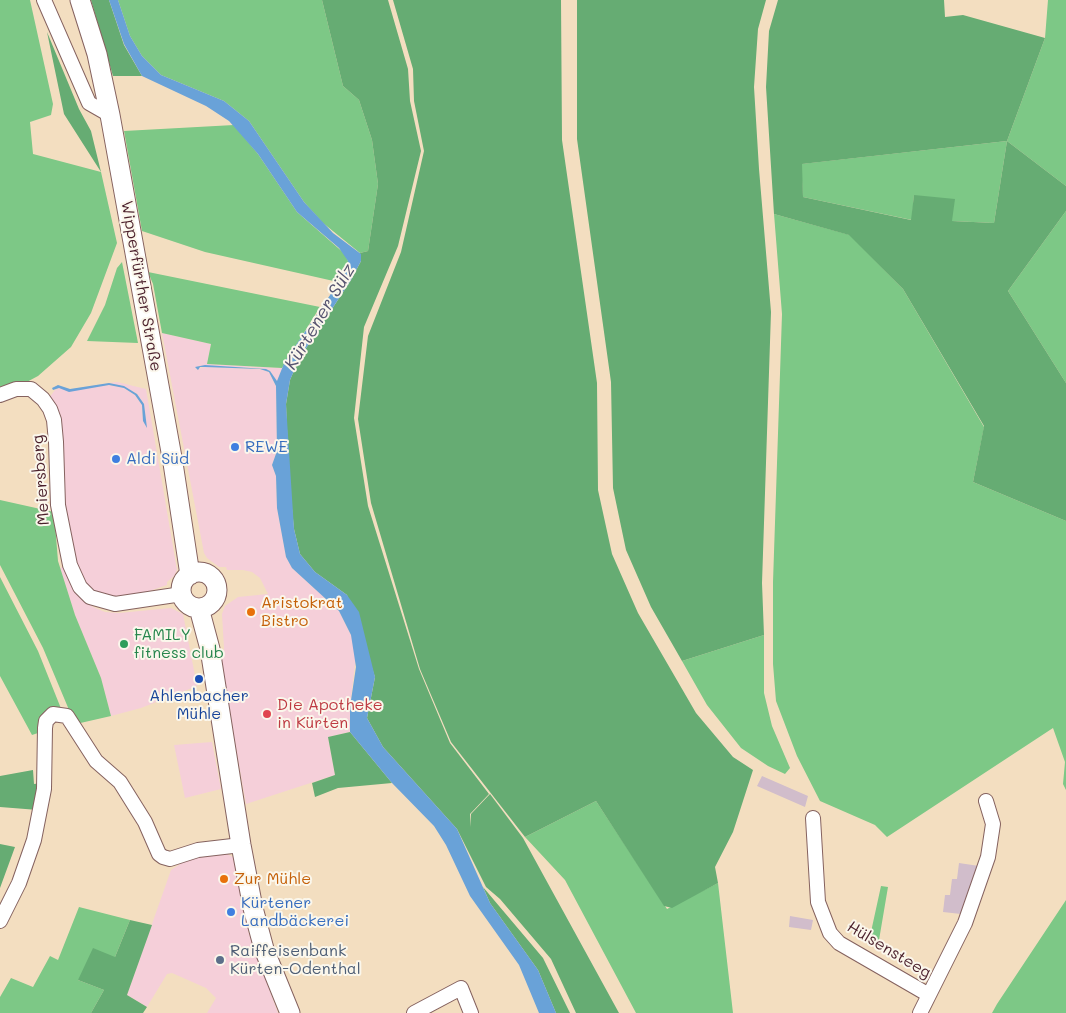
<!DOCTYPE html>
<meta charset="utf-8">
<style>
body{margin:0}
canvas{display:block;background:#f3dec0}
</style>
<canvas width="1066" height="1013"></canvas>
<script>
const c = document.querySelector('canvas').getContext('2d');
c.lineJoin = 'round';
function fill(path, color) { c.fillStyle = color; c.fill(path, 'evenodd'); }
const poly = rows => new Path2D(rows.map(r => 'M' + r).join(''));
function trace(path, color, width, dash) { c.strokeStyle = color; c.lineWidth = width; c.lineCap = dash ? 'butt' : 'round'; c.setLineDash(dash || []); c.stroke(path); }
function label(font, color, halo, rows, align = 'center') {
  c.font = font + ' Mali,sans-serif'; c.lineWidth = 4; c.setLineDash([]); c.textBaseline = 'middle'; c.strokeStyle = halo; c.fillStyle = color; for (const [text, x, y, turn = 0] of rows) {
    c.save(); c.translate(x, y); c.rotate((+turn || 0) * Math.PI / 180); c.textAlign = isNaN(turn) ? turn : align; if (halo) c.strokeText(text, 0, 0); c.fillText(text, 0, 0); c.restore();
  }
}
fill(poly([
 [162,333,211,344,207,364,282,368,277,382,270,371,260,368,199,366,195,369,205,367,260,369,269,372,276,386,277,451,272,465,276,476,277,508,286,557,292,568,339,611,351,635,356,655,350,707,350,732,328,737,335,775,246,804,221,665,224,648,222,614,225,606,238,597,268,594,260,578,252,572,243,570,227,570,226,567,219,567,207,558,204,553],
 [117,382,146,389,177,570,174,576,167,582,167,585,141,594,116,598,92,591,86,584,70,545,63,493,62,434,60,421,49,398,55,390,59,388,78,390,109,385,124,388,135,395,142,405,143,421,146,425,144,404,137,394,124,386,109,383],
 [63,567,73,588,82,599,93,607,105,612,119,613,171,608,183,614,197,686,141,708,111,716,101,678,75,615,60,568],
 [212,742,221,789,185,798,174,745],
 [223,852,233,857,249,934,278,1013,207,1013,216,998,206,988,172,973,167,974,147,1007,127,995,171,870,197,853]
]), '#f5cfd9');
fill(poly([
 [762,776,808,796,805,807,757,786],
 [959,863,979,866,961,914,943,912,945,895,950,895,952,879,957,879],
 [790,916,813,920,811,930,789,927]
]), '#d1bdcb');
fill(poly([
 [0,0,30,0,53,104,51,115,30,122,33,154,101,172,117,243,91,313,71,347,38,376,23,384,0,389],
 [118,0,322,0,343,86,359,100,372,140,378,184,368,251,360,253,323,223,304,202,249,121,224,101,161,75,142,56,130,36],
 [1048,0,1066,0,1066,186,1007,141,994,223,952,221,914,195,912,220,803,197,801,164,1007,141,1045,38],
 [234,125,258,154,297,212,345,254,348,261,347,269,338,282,205,252,142,231,124,131],
 [1066,211,1066,383,1008,291],
 [774,214,850,235,903,289,984,427,973,482,1066,521,1066,790,1063,784,1065,762,1053,728,887,837,875,825,820,801,797,756,776,701,773,664,773,582,782,314],
 [122,262,138,343,87,341,105,305,117,268],
 [148,272,320,307,282,368,207,364,211,344,162,333,153,284],
 [0,500,54,512,58,561,75,615,101,678,111,716,76,724,72,717,43,648,0,565],
 [0,577,38,651,62,711,41,732,32,735,0,676],
 [764,635,764,693,772,726,790,768,785,774,768,766,741,748,707,705,682,661],
 [596,801,667,909,718,883,733,1013,636,1013,565,880,525,837],
 [881,886,888,887,878,946,869,941],
 [1066,900,1066,1013,992,1013,997,1004],
 [79,907,130,920,115,957,78,980,104,990,91,1013,0,1013,0,997,11,978,33,987,50,956,58,960]
]), '#7dc886');
fill(poly([
 [91,0,109,0,124,45,142,76,113,76],
 [322,0,388,0,408,69,410,101,421,151,398,246,364,327,354,418,368,506,419,669,450,743,489,794,470,814,471,827,471,814,490,794,523,838,619,1013,576,1013,551,959,500,899,486,887,457,829,383,747,367,718,375,677,347,595,315,572,300,554,294,529,289,477,286,404,290,380,299,359,351,280,361,261,360,253,368,251,378,184,372,140,359,100,343,86],
 [393,0,561,0,562,140,597,383,598,490,612,554,638,613,696,713,733,757,753,770,733,832,715,867,718,883,672,908,664,906,596,801,525,837,451,742,420,669,371,503,358,419,368,336,401,252,424,151,414,101,413,69],
 [577,0,766,0,758,29,754,87,759,169,771,312,762,583,764,635,682,661,651,607,626,550,613,488,611,382,577,139],
 [778,0,944,0,945,17,963,15,1045,38,1007,141,1066,186,1066,211,1008,291,1066,383,1066,521,973,482,984,426,903,289,849,235,774,214,766,87,769,31],
 [1007,141,994,223,952,221,955,199,914,195,911,220,803,197,802,164],
 [47,32,79,109,91,131,101,172,64,114],
 [350,732,392,783,338,788,315,797,312,783,335,775,328,737],
 [33,770,34,784,42,783,38,810,0,807,0,776],
 [0,844,15,847,0,888],
 [483,887,543,958,570,1013,556,1013,538,970,490,903],
 [130,920,152,925,127,995,147,1007,143,1013,91,1013,104,990,78,980,93,948,115,957]
]), '#66ac73');
fill(poly([
 [109,0,118,0,130,36,142,56,161,75,224,101,249,121,304,202,333,233,361,254,361,261,351,280,299,359,290,380,286,404,294,529,300,554,315,572,347,595,359,612,375,677,367,718,383,747,457,829,490,903,538,970,556,1013,539,1013,519,965,470,896,446,845,434,826,392,783,350,732,350,707,356,667,351,635,339,611,292,568,286,557,277,508,276,476,272,465,277,451,276,386,269,372,260,369,205,367,200,367,198,370,195,367,205,365,266,369,270,371,277,381,285,361,341,279,347,269,348,261,339,248,297,212,258,154,229,121,206,106,142,76,124,44],
 [109,383,124,386,137,394,144,404,147,428,143,421,142,405,135,395,124,388,109,385,69,392,59,388,53,390,52,388,58,385,70,389]
]), '#69a2d8');
const minor = poly([
 [44,0,89,103,110,115],
 [0,395,16,389,31,389,43,399,50,409,54,420,56,442,58,505,70,565,80,587,90,597,115,604,182,594],
 [813,818,818,902,830,933,839,943,929,995,920,1013],
 [0,921,19,883,34,840,44,789,45,728,46,721,53,714,67,716,96,761,120,782,145,822,159,854,163,857,170,859,198,850,241,845],
 [929,995,965,923,988,857,993,824,986,801],
 [414,1013,461,988,471,1013]
]);
const secondary = poly([
 [80,0,97,54,110,115,173,463,190,575],
 '181 590a18 18 0 1 1 36 0a18 18 0 1 1-36 0Z',
 [199,608,210,649,241,845,253,908,264,949,290,1013]
]);
trace(minor, '#85625f', 16);
trace(secondary, '#85625f', 21);
trace(minor, '#fff', 14);
trace(secondary, '#fff', 19);
for (const [x, y, r, color] of [
 [235,447,5,"#3f7fe0"],
 [116,459,5,"#3f7fe0"],
 [251,612,5,"#e8710a"],
 [124,644,5,"#2e9e5b"],
 [199,679,5,"#1a4fb4"],
 [267,714,5,"#e0444e"],
 [224,879,5,"#e8710a"],
 [231,912,5,"#3f7fe0"],
 [220,960,5,"#5c6f8a"]
]) { const dot = new Path2D(); dot.arc(x, y, r, 0, 2 * Math.PI); c.fillStyle = color; c.fill(dot); trace(dot, '#fbf7ec', 2); }
label('16px', '#4a1f2b', '#fbf7ec', [
 ["Wipperfürther Straße",141,286,80],
 ["Meiersberg",41,480,-94],
 ["Hülsensteeg",889,950,31]
]);
label('16px', '#366cbe', '#fbf7ec', [
 ["REWE",245,447],
 ["Aldi Süd",126,459],
 ["Kürtener",241,903],
 ["Landbäckerei",241,921]
], 'left');
label('16px', '#c56008', '#fbf7ec', [
 ["Aristokrat",261,603],
 ["Bistro",261,621],
 ["Zur Mühle",234,879]
], 'left');
label('16px', '#27864d', '#fbf7ec', [
 ["FAMILY",134,635],
 ["fitness club",134,653]
], 'left');
label('16px', '#164399', '#fbf7ec', [
 ["Ahlenbacher",199,696],
 ["Mühle",199,714]
]);
label('16px', '#be3a42', '#fbf7ec', [
 ["Die Apotheke",277,705],
 ["in Kürten",277,723]
], 'left');
label('16px', '#4e5e75', '#fbf7ec', [
 ["Raiffeisenbank",230,951],
 ["Kürten-Odenthal",230,969]
], 'left');
label('italic 18px', '#565370', '#fbf7ec', [
 ["Kürtener Sülz",320,317,-59]
]);
</script>
